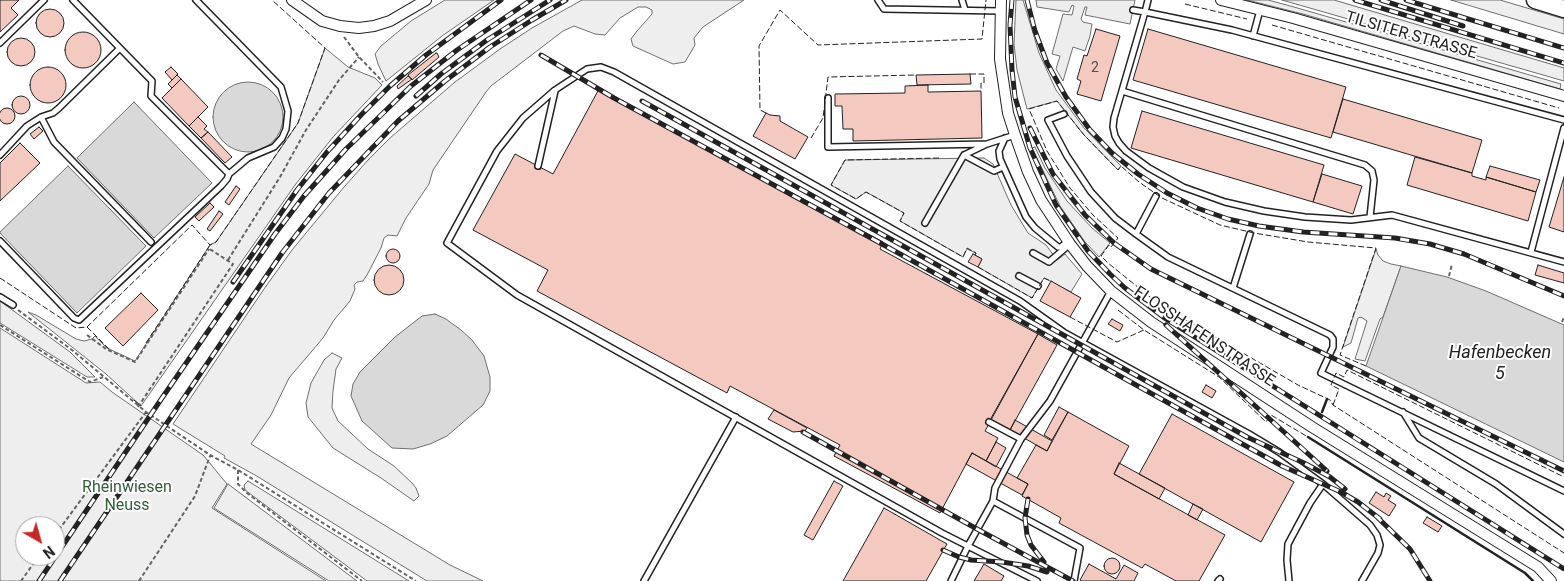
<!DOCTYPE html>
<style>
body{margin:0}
#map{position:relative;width:1564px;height:581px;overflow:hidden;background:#fff;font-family:Roboto,sans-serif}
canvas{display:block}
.north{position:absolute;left:15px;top:516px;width:50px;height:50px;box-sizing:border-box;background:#fff;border:1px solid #a7a7a7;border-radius:50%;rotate:142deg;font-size:14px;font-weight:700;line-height:20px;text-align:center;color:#222}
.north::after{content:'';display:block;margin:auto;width:18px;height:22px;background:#c62828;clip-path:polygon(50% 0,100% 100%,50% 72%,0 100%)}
</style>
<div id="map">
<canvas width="1564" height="581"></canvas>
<div class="north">N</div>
</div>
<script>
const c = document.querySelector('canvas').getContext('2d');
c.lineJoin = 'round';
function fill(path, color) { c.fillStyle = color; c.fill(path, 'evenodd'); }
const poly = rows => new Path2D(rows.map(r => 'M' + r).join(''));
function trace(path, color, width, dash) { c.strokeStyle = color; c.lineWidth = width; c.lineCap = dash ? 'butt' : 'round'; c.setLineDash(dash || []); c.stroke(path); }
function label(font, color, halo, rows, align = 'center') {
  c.font = font + ' Roboto,sans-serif'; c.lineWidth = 4; c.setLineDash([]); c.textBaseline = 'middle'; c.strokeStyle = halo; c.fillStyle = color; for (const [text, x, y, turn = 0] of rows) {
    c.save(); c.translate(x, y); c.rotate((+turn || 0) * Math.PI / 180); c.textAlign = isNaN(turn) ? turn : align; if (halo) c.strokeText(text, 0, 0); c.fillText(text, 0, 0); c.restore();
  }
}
const green = poly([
 [445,0,494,0,442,36,386,81,378,64,375,54,381,46,411,21,445,0],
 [582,0,744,0,703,27,694,38,695,45,685,62,673,64,633,46,631,39,637,31,652,14,652,10,646,7,638,7,620,18,605,35,595,34,574,26,563,31,491,86,486,92,433,170,429,184,406,218,397,236,388,235,384,238,381,248,367,275,363,281,357,282,354,285,355,289,350,301,334,320,323,338,289,378,271,415,251,444,450,565,483,581,427,581,255,475,224,458,225,456,173,424,264,289,292,250,344,187,369,159,390,138,455,82,500,49,532,28,582,0],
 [1016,0,1023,0,1039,53,1056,90,1084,128,1121,166,1118,170,1084,135,1057,101,1027,109,1017,70,1014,44,1016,0],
 [1282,0,1334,0,1564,68,1564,81,1282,0],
 [1451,0,1500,0,1564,19,1564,34,1451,0],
 [325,48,348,67,375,78,382,85,333,137,295,185,141,406,106,374,28,312,36,315,76,339,84,341,92,339,95,336,107,348,135,361,210,245,216,242,298,123,325,48],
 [1035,147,1045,168,1067,201,1092,228,1110,243,1099,257,1085,242,1060,206,1032,148,1035,147],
 [1376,249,1378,255,1383,261,1391,264,1401,266,1383,317,1380,319,1365,361,1355,359,1367,321,1361,317,1358,318,1351,343,1343,347,1376,249],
 [0,301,70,352,95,377,87,377,0,323,0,301],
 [0,328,86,383,100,382,112,392,203,455,227,484,212,508,326,581,0,581,0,328],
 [25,526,55,526,55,556,25,556,25,526],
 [332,353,342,358,336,369,333,391,332,408,338,421,368,449,394,466,412,483,416,488,419,496,414,501,381,478,333,448,308,417,306,403,311,383,324,360,332,353],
 [248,481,409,581,367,581,245,490,244,485,248,481],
 [228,484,357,581,329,581,214,508,228,484]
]);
fill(green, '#eee');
trace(green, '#6f6f6f', 1);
const parking = poly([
 [1036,0,1135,0,1130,24,1085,15,1087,7,1085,7,1081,19,1083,22,1092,24,1090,36,1085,51,1073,47,1063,81,1056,69,1060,56,1052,54,1063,14,1072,15,1074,6,1072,5,1069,12,1037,7,1036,0],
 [1247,0,1268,0,1294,7,1561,84,1560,89,1303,14,1247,0],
 [984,158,993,164,1011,205,1028,233,1046,245,1057,260,1065,254,1082,274,1071,292,1044,278,1032,298,978,267,982,259,975,255,976,253,967,249,963,257,900,221,904,213,866,192,856,199,831,185,845,160,984,158]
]);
fill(parking, '#ededed');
trace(parking, '#6f6f6f', 1);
const water = poly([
 '213 117a35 35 0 1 1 70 0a35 35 0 1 1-70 0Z',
 [134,102,212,183,154,238,77,158,134,102],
 [68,166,146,246,77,313,0,233,0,232,68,166],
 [1401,266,1447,277,1486,291,1564,325,1564,462,1366,366,1401,266],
 [435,314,446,319,461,330,472,340,484,356,490,377,490,391,483,405,447,436,430,444,413,449,392,448,362,421,351,396,353,384,360,372,395,337,422,316,435,314]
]);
fill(water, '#d9d9d9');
trace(water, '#6f6f6f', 1);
const building = poly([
 [0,0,19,0,11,8,18,15,0,32,0,0],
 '36 23a14 14 0 1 1 28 0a14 14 0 1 1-28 0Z',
 [1096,29,1120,36,1101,101,1077,94,1081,81,1077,79,1084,55,1087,56,1096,29],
 [1148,29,1346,87,1331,138,1133,80,1148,29],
 '65 50a18 18 0 1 1 36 0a18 18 0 1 1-36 0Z',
 '7 52a14 14 0 1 1 28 0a14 14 0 1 1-28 0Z',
 [436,53,437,53,439,57,412,80,408,75,436,53],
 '30 85a18 18 0 1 1 36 0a18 18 0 1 1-36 0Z',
 [171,67,178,74,172,80,165,72,171,67],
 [970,74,971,84,917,85,916,75,970,74],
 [177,75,181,79,172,88,168,84,177,75],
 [408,76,412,79,398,89,397,86,408,76],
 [181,79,208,107,189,126,162,98,181,79],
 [928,85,928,92,981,91,982,138,853,141,853,129,843,129,842,106,835,106,835,94,905,93,905,86,928,85],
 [599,89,883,242,880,249,1038,334,985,431,998,438,986,461,972,453,940,513,834,456,840,445,730,386,727,393,537,291,548,270,473,230,515,154,553,174,599,89],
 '12 105a9 9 0 1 1 18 0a9 9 0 1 1-18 0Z',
 [1343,99,1482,140,1472,173,1333,132,1343,99],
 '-1 116a8 8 0 1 1 16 0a8 8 0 1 1-16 0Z',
 [1142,111,1324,165,1313,202,1131,148,1142,111],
 [766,113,770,115,780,116,780,121,808,137,795,159,753,136,766,113],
 [198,117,207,126,204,129,208,132,201,138,189,126,198,117],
 [39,127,43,131,34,139,30,134,39,127],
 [208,132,232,157,225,163,201,138,208,132],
 [20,143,40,163,0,201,0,163,20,143],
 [1415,157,1472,173,1472,176,1486,180,1486,177,1536,192,1528,221,1407,185,1415,157],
 [1490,166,1540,180,1536,192,1486,177,1490,166],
 [1322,174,1362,186,1353,214,1313,202,1322,174],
 [1564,177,1564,232,1549,227,1564,177],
 [236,186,240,189,229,205,225,202,236,186],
 [210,203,214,207,199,221,195,217,210,203],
 [219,211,223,214,210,231,207,229,219,211],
 '386 256a7 7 0 1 1 14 0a7 7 0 1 1-14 0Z',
 [973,254,982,259,978,267,968,262,973,254],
 '374 280a15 15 0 1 1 30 0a15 15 0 1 1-30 0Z',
 [1538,265,1564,273,1564,283,1535,275,1538,265],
 [1051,281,1081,298,1070,317,1040,301,1051,281],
 [141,293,158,310,123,346,105,328,141,293],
 [1112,319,1123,325,1120,331,1108,324,1112,319],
 [1038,334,1057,345,1010,430,990,420,1038,334],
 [1206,385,1216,391,1212,398,1202,392,1206,385],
 [1059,407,1068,412,1052,440,1044,435,1059,407],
 [774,410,807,428,805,431,793,432,768,419,774,410],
 [1068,412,1129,446,1114,474,1225,535,1199,581,1176,581,1145,564,1142,568,1059,523,1061,518,1022,496,1028,484,1017,478,1036,445,1047,451,1068,412],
 [1172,414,1294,482,1261,542,1139,474,1172,414],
 [1015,420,1052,441,1047,451,1010,430,1015,420],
 [996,442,1006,448,996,467,986,461,996,442],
 [972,453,1028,484,1022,495,966,464,972,453],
 [1119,463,1165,488,1159,499,1114,474,1119,463],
 [834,481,843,486,813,540,804,535,834,481],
 [1376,492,1384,497,1386,493,1391,496,1388,500,1396,505,1389,516,1369,503,1376,492],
 [1193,504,1203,509,1197,520,1188,515,1193,504],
 [884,508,947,544,926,581,843,581,884,508],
 [1427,517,1442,526,1438,532,1423,523,1427,517],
 '1104 566a8 8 0 1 1 16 0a8 8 0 1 1-16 0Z',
 [984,564,1004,576,1001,581,974,581,984,564],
 [1089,564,1116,579,1124,565,1138,573,1134,581,1082,581,1080,580,1089,564]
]);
fill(building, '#f3c9c0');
trace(building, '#222', 1);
const lane = poly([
 [196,0,281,87,288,111,286,129,282,138,274,147,248,158,229,174],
 [878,0,884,9,1000,11],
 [962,0,965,10],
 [1148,0,1145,12,1232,30,1564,120],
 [1133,10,1145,12,1114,118,1113,127,1115,136,1119,143,1126,151,1149,168,1183,187,1225,202,1264,211,1305,217,1351,220,1392,215,1564,262],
 [1253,36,1260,10],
 [0,43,44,0],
 [1122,91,1365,165,1372,171,1374,180,1370,217],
 [828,98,828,147,987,144],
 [1064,114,1048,120,1067,156,1091,192,1115,218,1136,234,1168,257,1330,335,1333,339,1333,347,1321,373,1564,491],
 [41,117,54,142,151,242],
 [1005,138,999,151,1000,159,1026,217,1035,228,1058,247,1061,247,1068,241],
 [0,155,27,126,41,117,53,113,59,108,119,49],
 [964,155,994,171,1003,167],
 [538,166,555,91],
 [925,223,964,155,987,144,1015,135],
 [1136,234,1156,196],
 [0,241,74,318,79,320,221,186,227,179,229,174,151,96,152,81,73,0],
 [1531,252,1564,128],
 [1033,253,1049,262,1070,244],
 [1019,276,1038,286],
 [1233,288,1250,234],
 [0,297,13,305],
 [1403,412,1419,438,1496,484,1564,534],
 [989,422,1021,439],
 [993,501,1080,548,1074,581],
 [644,581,736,417],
 [951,581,968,546,993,501,995,488,1021,439,1050,401,1111,291],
 [1037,581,942,533,517,295,447,243,497,151,523,118,555,90,587,69,601,67,614,72,1020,301,1065,333,1249,434,1279,452,1323,484,1370,525,1377,535,1380,545,1378,553,1362,581],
 [1218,581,1220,579],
 [1289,581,1287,560,1288,544,1310,503,1323,484]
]);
const street = poly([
 [292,0,322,21,340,26,359,28,374,26,390,21,426,0],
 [1001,0,1000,59,1008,113,1015,135,1028,172,1041,200,1070,244,1087,266,1111,291,1151,322,1312,427,1538,567,1551,581],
 [1221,0,1293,18,1564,96]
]);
const primary = poly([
 [1535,0,1564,9]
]);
trace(lane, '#222', 8);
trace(street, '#222', 12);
trace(primary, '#222', 19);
trace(poly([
 [344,37,359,57,383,82],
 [228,260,280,177,306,130,339,80,359,57],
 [1449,276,1452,264],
 [18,310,72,350,146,412,210,455,238,470,416,581],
 [1562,322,1564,317],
 [0,325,90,382,103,377],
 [87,335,106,349,135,362,209,249],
 [138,407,233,264,208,248],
 [238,470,238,484,247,493,362,581],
 [55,535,146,412],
 [21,581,39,556],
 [139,581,195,496,210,456]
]), '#646464', 2, [4, 2.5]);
trace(lane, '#fff', 5);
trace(street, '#fff', 10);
trace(primary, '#fff', 16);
const rail = poly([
 [1012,0,1010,25,1012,70,1015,97,1030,148,1056,205,1088,251,1110,274,1125,288,1166,319,1564,569],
 [1027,0,1035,31,1047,63,1066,97,1090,130,1112,153,1138,174,1167,193,1197,208,1228,219,1259,226,1303,232,1395,238,1430,244,1464,254,1564,296],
 [1355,0,1564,63],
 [1381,0,1463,26],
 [1406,0,1564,48],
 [541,55,614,98,882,244,1282,466,1341,492,1358,502,1380,519],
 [416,96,441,74,487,40,550,0],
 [642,101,1247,437,1304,463,1330,477,1345,489],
 [1030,128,1053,174,1085,215,1114,243,1151,269,1564,471],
 [233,282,297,190,327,152,361,115,390,86,426,55,501,0],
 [1166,325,1327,471],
 [803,432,977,529,1073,581],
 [1028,499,1025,518,1027,535,1031,545,1044,562],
 [1375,515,1410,549,1430,581],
 [943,550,959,557,971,560,1002,562,1028,566,1047,572],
 [39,581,162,398,275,234,304,196,346,149,411,86,457,50,531,0],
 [60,581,282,253,329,193,398,121,445,81,490,47,532,20,566,0]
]);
trace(rail, '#222', 5);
trace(rail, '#fff', 3, [9]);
trace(poly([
 [1185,4,1247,19],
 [1272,25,1559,108],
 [970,74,984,74,984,83,981,83,981,91],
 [766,113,760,110,759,46,780,10,818,45,982,39,986,0],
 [811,138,823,118,828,77,916,75],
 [939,158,845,160,831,185,856,199,866,192,904,213,900,221,963,257,967,248,976,253,975,255],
 [978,267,1032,298,1044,278,1051,281],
 [0,278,76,328,87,327,192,225,210,245,216,242,298,123,325,48,272,0],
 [1118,310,1144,330,1219,377,1266,422,1271,415,1308,437],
 [1070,317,1117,342,1144,330],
 [87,327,109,349],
 [146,343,210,245],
 [1366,366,1340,355,1376,248,1308,242,1254,233,1220,225,1162,198,1139,182,1121,166,1118,170,1084,135,1057,101,1029,109,1047,151,1070,188,1093,215,1118,238,1111,247,1109,245,1101,256,1108,263,1150,297,1177,315,1298,385,1330,400,1333,405,1564,553],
 [134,400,141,406],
 [1333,405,1339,389,1331,385,1336,373,1344,377,1347,370,1564,477]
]), '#222', 1, [6, 2.5]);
trace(poly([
 [1322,412,1327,399],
 [1308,437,1525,573,1533,581]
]), '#222', 2.5);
label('14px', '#564c4a', null, [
 ["2",1095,68]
]);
label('16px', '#222', '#fff', [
 ["TILSITER STRASSE",1411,36,16],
 ["FLOSSHAFENSTRASSE",1204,337,34]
]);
label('16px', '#2f5e38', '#fff', [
 ["Rheinwiesen",127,488],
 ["Neuss",127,506]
]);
label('italic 18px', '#222', '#fff', [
 ["Hafenbecken",1500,353],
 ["5",1500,374]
]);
</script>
